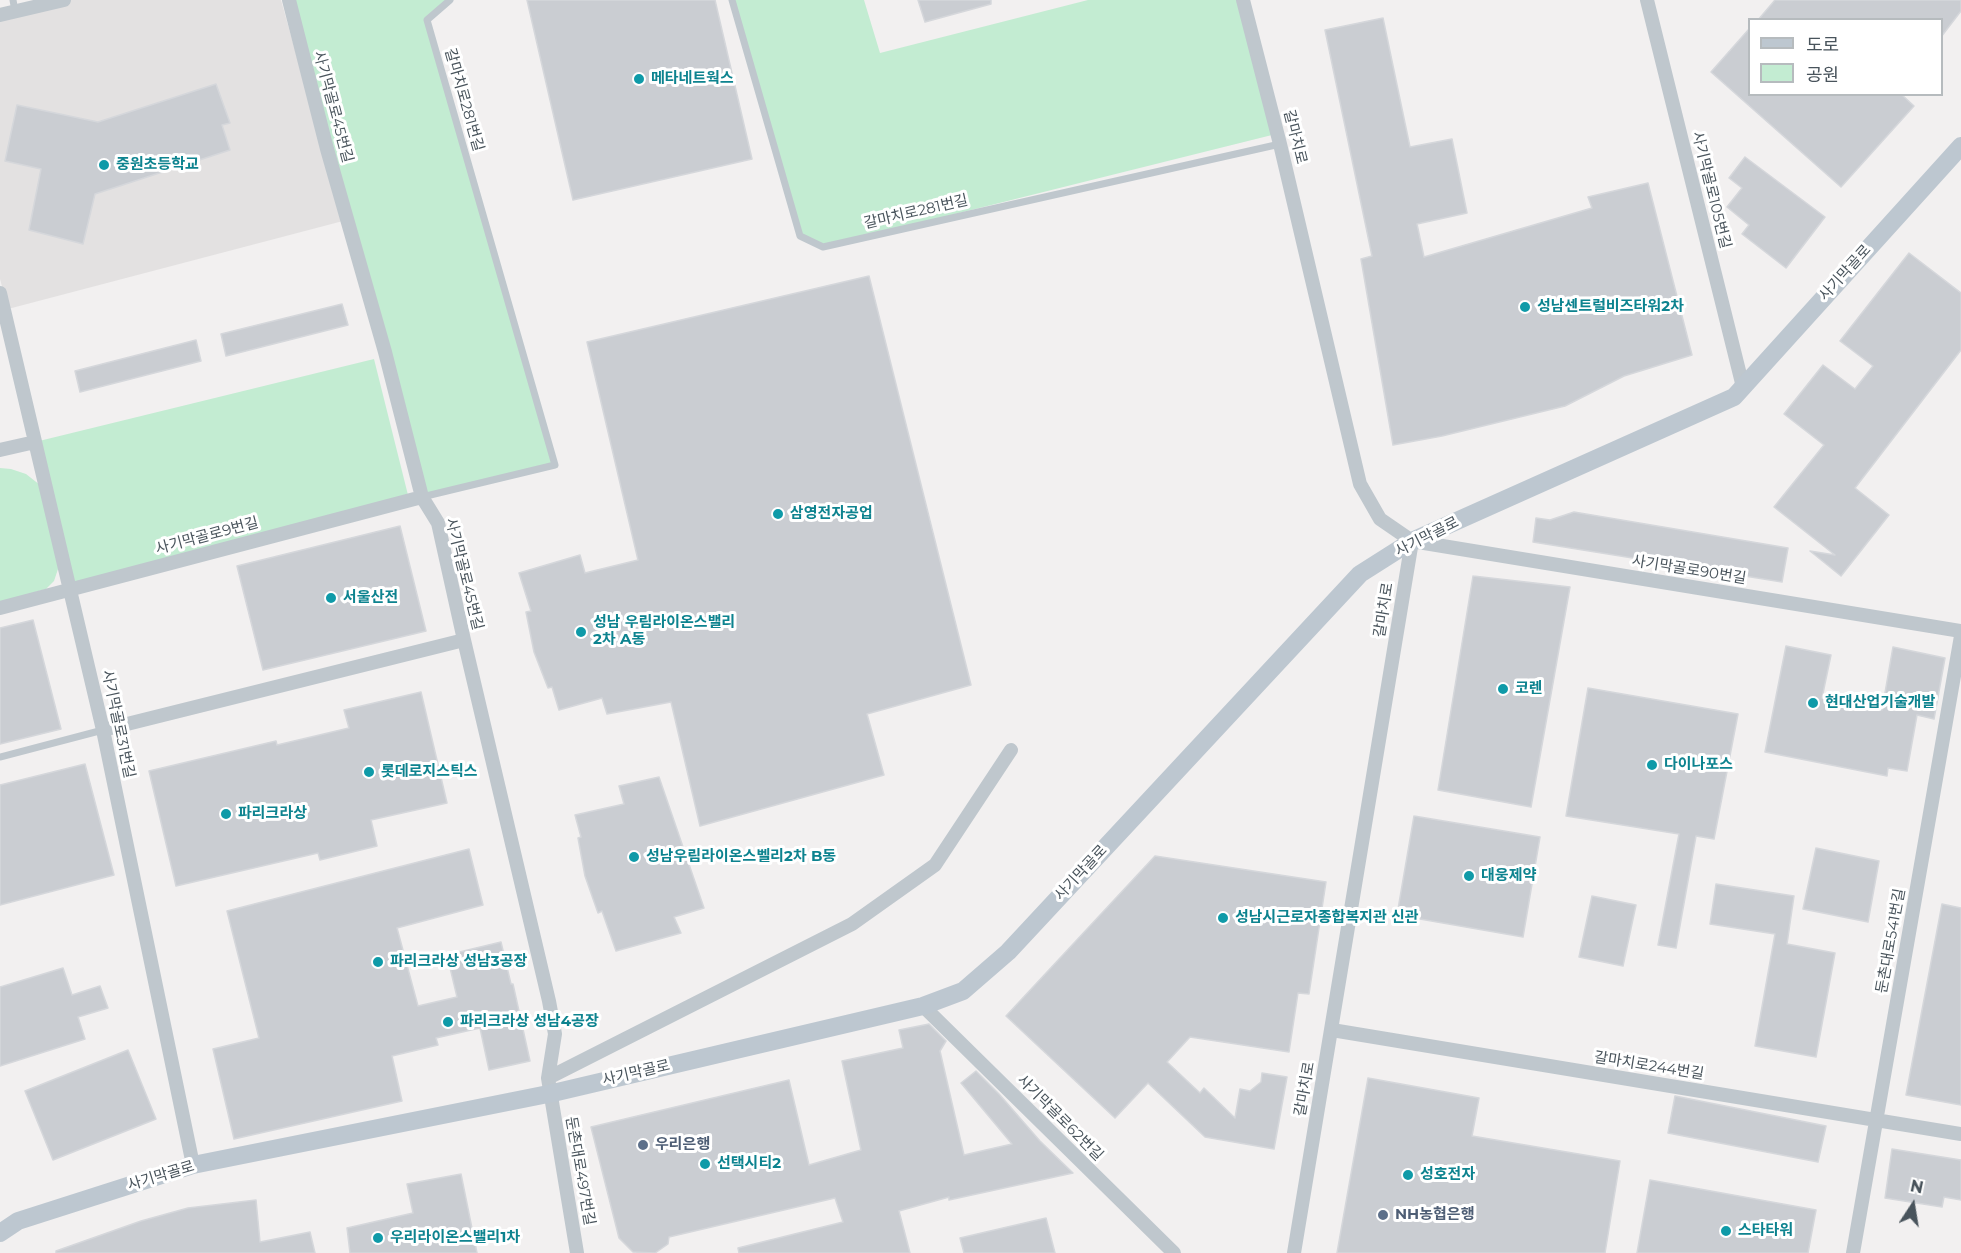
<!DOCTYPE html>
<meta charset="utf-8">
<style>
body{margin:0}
#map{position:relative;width:1961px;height:1253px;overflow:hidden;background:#f2f0f0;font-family:Montserrat,"Noto Sans KR",sans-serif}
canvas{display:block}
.legend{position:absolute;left:1748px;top:18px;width:195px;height:78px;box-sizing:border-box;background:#fff;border:2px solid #b6bbbe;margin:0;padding:8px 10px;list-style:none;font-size:18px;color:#49545c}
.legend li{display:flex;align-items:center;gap:12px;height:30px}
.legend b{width:30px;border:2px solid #b6bbbe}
.north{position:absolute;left:1883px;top:1175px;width:60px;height:60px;-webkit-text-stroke:4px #fff;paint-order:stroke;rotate:12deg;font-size:16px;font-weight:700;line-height:24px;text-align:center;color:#49545c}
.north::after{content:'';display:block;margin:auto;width:21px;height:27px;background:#49545c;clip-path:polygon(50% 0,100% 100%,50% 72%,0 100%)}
</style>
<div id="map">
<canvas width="1961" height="1253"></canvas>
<ul class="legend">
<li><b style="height:8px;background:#bdc7d0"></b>도로</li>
<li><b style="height:16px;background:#c3ecd2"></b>공원</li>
</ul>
<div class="north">N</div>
</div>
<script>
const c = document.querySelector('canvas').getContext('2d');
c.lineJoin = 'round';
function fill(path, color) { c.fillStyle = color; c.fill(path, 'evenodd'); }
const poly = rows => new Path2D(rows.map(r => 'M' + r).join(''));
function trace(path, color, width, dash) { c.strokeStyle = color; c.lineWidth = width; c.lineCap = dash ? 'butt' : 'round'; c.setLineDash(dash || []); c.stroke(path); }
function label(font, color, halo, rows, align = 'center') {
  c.font = font + ' Montserrat,"Noto Sans KR",sans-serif'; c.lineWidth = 6; c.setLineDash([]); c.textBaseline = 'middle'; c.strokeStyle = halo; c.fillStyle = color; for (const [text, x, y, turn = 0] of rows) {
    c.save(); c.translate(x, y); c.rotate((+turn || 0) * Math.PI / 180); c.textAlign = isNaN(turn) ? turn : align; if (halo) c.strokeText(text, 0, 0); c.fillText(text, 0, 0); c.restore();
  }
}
fill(poly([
 [65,0,281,0,343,221,8,309,0,279,0,16]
]), '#e3e1e1');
fill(poly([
 [295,0,450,0,427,20,555,465,422,497],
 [732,0,864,0,880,53,1088,0,1243,0,1276,134,823,247,800,236],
 [374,359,409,499,71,589,35,442],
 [0,468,11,469,26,474,40,485,61,560,54,581,46,589,0,602]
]), '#c3ecd2');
const building = poly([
 [527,0,715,0,752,159,573,200,527,0],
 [918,0,991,0,991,4,925,22,918,0],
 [1775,0,1961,0,1961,11,1941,37,1941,20,1758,20,1775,0],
 [1383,18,1410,147,1452,139,1467,213,1417,224,1424,257,1592,208,1588,197,1648,183,1692,355,1624,376,1565,406,1442,436,1393,445,1361,259,1372,256,1325,30,1383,18],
 [1749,29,1749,94,1901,94,1914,106,1841,187,1711,72,1749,29],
 [216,84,230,123,222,125,230,150,95,194,83,244,29,230,41,169,5,161,17,105,98,122,216,84],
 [1745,157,1825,217,1786,268,1742,234,1749,225,1727,207,1742,188,1729,178,1745,157],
 [1909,253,1961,293,1961,350,1855,488,1889,515,1841,576,1810,551,1835,555,1774,507,1824,445,1784,414,1823,365,1855,389,1873,366,1840,341,1909,253],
 [869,276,971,685,867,714,884,775,700,826,671,702,607,714,602,698,559,710,552,687,548,688,534,652,526,612,531,611,519,573,580,555,585,573,638,560,587,342,869,276],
 [342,304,348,325,226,356,221,334,342,304],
 [196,340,201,361,80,392,75,371,196,340],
 [1574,512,1788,548,1782,582,1533,542,1536,518,1550,520,1574,512],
 [400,526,426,631,263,670,237,566,400,526],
 [1473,576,1570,587,1531,807,1438,790,1473,576],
 [33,620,61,729,0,744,0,628,33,620],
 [1786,646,1831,655,1822,698,1882,710,1893,647,1945,658,1934,719,1917,715,1907,771,1888,768,1887,776,1765,752,1786,646],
 [1588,688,1738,714,1714,839,1696,836,1676,948,1658,945,1679,834,1566,816,1588,688],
 [421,692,447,803,371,820,377,846,320,860,318,853,176,886,149,771,276,741,277,745,349,728,344,710,421,692],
 [85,764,114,875,0,905,0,785,85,764],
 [659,777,704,908,674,917,681,933,616,951,602,911,598,913,585,876,578,838,581,837,575,815,624,804,619,786,659,777],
 [1414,816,1540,837,1523,937,1397,915,1414,816],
 [1816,848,1879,861,1868,922,1803,909,1816,848],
 [469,849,483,905,397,928,418,1006,457,997,447,955,501,942,511,984,513,984,530,1061,489,1070,480,1028,436,1038,438,1045,392,1056,402,1101,234,1139,213,1049,259,1038,227,911,469,849],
 [1155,856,1326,882,1309,994,1298,993,1289,1052,1190,1037,1167,1062,1200,1093,1204,1088,1235,1118,1240,1089,1250,1091,1261,1082,1262,1073,1287,1077,1274,1149,1205,1137,1148,1083,1115,1118,1006,1016,1155,856],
 [1716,884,1794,896,1787,944,1835,953,1816,1057,1755,1046,1775,934,1710,924,1716,884],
 [1592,896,1636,905,1623,966,1579,957,1592,896],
 [1942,904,1961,908,1961,1105,1906,1095,1942,904],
 [63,968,72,995,100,986,108,1008,78,1017,85,1039,0,1066,0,987,63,968],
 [929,1024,946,1041,940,1051,964,1155,1012,1144,961,1083,976,1071,999,1094,1040,1141,1073,1173,949,1200,949,1197,899,1211,910,1253,739,1253,738,1248,843,1222,835,1198,669,1237,668,1244,655,1253,633,1252,619,1238,591,1127,789,1080,809,1165,861,1150,842,1061,903,1048,899,1030,929,1024],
 [128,1050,156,1119,53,1160,25,1091,128,1050],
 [1368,1078,1479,1098,1472,1136,1620,1161,1605,1253,1337,1253,1368,1078],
 [1675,1096,1826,1126,1818,1162,1668,1133,1675,1096],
 [1892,1149,1961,1160,1961,1200,1944,1197,1942,1207,1885,1198,1892,1149],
 [461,1174,477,1253,350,1253,347,1228,413,1213,407,1184,461,1174],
 [1650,1180,1816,1210,1808,1253,1637,1253,1650,1180],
 [256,1200,260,1242,310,1232,315,1253,56,1253,56,1251,141,1221,188,1208,256,1200],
 [1046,1218,1055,1253,964,1253,960,1238,1046,1218]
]);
fill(building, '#cacdd2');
trace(building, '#d5d7db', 1.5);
trace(poly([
 [13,0,15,11],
 [732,0,800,236,823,247,1280,144],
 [422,497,555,465,427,20,450,0],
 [0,757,103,730]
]), '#bfc7cd', 7);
trace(poly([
 [289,0,327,149,385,352,422,497,438,523,464,640,549,1001,555,1034,548,1078,577,1253],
 [1243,0,1280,144,1360,484,1380,519,1412,541,1961,631],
 [1647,0,1743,387],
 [0,15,64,0],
 [0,293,103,730,193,1165],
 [0,450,35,442],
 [0,608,422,497],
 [103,730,464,640],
 [923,1006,1174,1253],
 [1332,1030,1961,1134],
 [548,1078,852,924,935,865,1011,750],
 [1294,1253,1412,541],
 [1853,1253,1961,636]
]), '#bfc7cd', 14);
trace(poly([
 [0,1233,18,1221,193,1165,553,1093,923,1006,963,991,1008,952,1360,574,1412,541,1734,397,1961,146]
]), '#bdc7d0', 18);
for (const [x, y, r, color] of [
 [639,79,6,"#0f9aa8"],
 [104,165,6,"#0f9aa8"],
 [1525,307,6,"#0f9aa8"],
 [778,514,6,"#0f9aa8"],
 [331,598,6,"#0f9aa8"],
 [581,632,6,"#0f9aa8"],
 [1503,689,6,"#0f9aa8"],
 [1813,703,6,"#0f9aa8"],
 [1652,765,6,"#0f9aa8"],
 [369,772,6,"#0f9aa8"],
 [226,814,6,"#0f9aa8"],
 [634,857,6,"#0f9aa8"],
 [1469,876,6,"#0f9aa8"],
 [1223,918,6,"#0f9aa8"],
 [378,962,6,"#0f9aa8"],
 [448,1022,6,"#0f9aa8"],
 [643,1145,6,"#5c6f8a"],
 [705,1164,6,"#0f9aa8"],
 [1408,1175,6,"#0f9aa8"],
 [1383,1215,6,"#5c6f8a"],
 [1726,1231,6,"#0f9aa8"],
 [378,1238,6,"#0f9aa8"]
]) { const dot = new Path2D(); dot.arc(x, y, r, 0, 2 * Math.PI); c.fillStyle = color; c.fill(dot); trace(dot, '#fff', 2); }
label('bold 15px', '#0d838f', '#fff', [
 ["메타네트웍스",651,79],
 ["중원초등학교",116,165],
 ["성남센트럴비즈타워2차",1537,307],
 ["삼영전자공업",790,514],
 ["서울산전",343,598],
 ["성남 우림라이온스밸리",593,623],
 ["2차 A동",593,640],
 ["코렌",1515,689],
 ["현대산업기술개발",1825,703],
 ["다이나포스",1664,765],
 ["롯데로지스틱스",381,772],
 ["파리크라상",238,814],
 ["성남우림라이온스벨리2차 B동",646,857],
 ["대웅제약",1481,876],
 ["성남시근로자종합복지관 신관",1235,918],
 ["파리크라상 성남3공장",390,962],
 ["파리크라상 성남4공장",460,1022],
 ["선택시티2",717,1164],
 ["성호전자",1420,1175],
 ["스타타워",1738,1231],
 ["우리라이온스밸리1차",390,1238]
], 'left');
label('15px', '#49545c', '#fff', [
 ["갈마치로281번길",464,100,74],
 ["사기막골로45번길",333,107,75],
 ["갈마치로",1295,137,76],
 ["사기막골로105번길",1711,190,76],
 ["갈마치로281번길",916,212,-13],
 ["사기막골로",1845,273,-48],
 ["사기막골로9번길",207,536,-15],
 ["사기막골로",1427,537,-27],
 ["사기막골로90번길",1689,570,9],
 ["사기막골로45번길",464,574,76],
 ["갈마치로",1384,610,-81],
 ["사기막골로31번길",118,724,78],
 ["사기막골로",1081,873,-47],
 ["둔촌대로541번길",1891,941,-80],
 ["갈마치로244번길",1649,1066,9],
 ["사기막골로",636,1073,-13],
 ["갈마치로",1305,1089,-80],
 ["사기막골로62번길",1060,1118,45],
 ["둔촌대로497번길",580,1171,80],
 ["사기막골로",161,1176,-17]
]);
label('bold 15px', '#4e5e75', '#fff', [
 ["우리은행",655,1145],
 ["NH농협은행",1395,1215]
], 'left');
</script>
